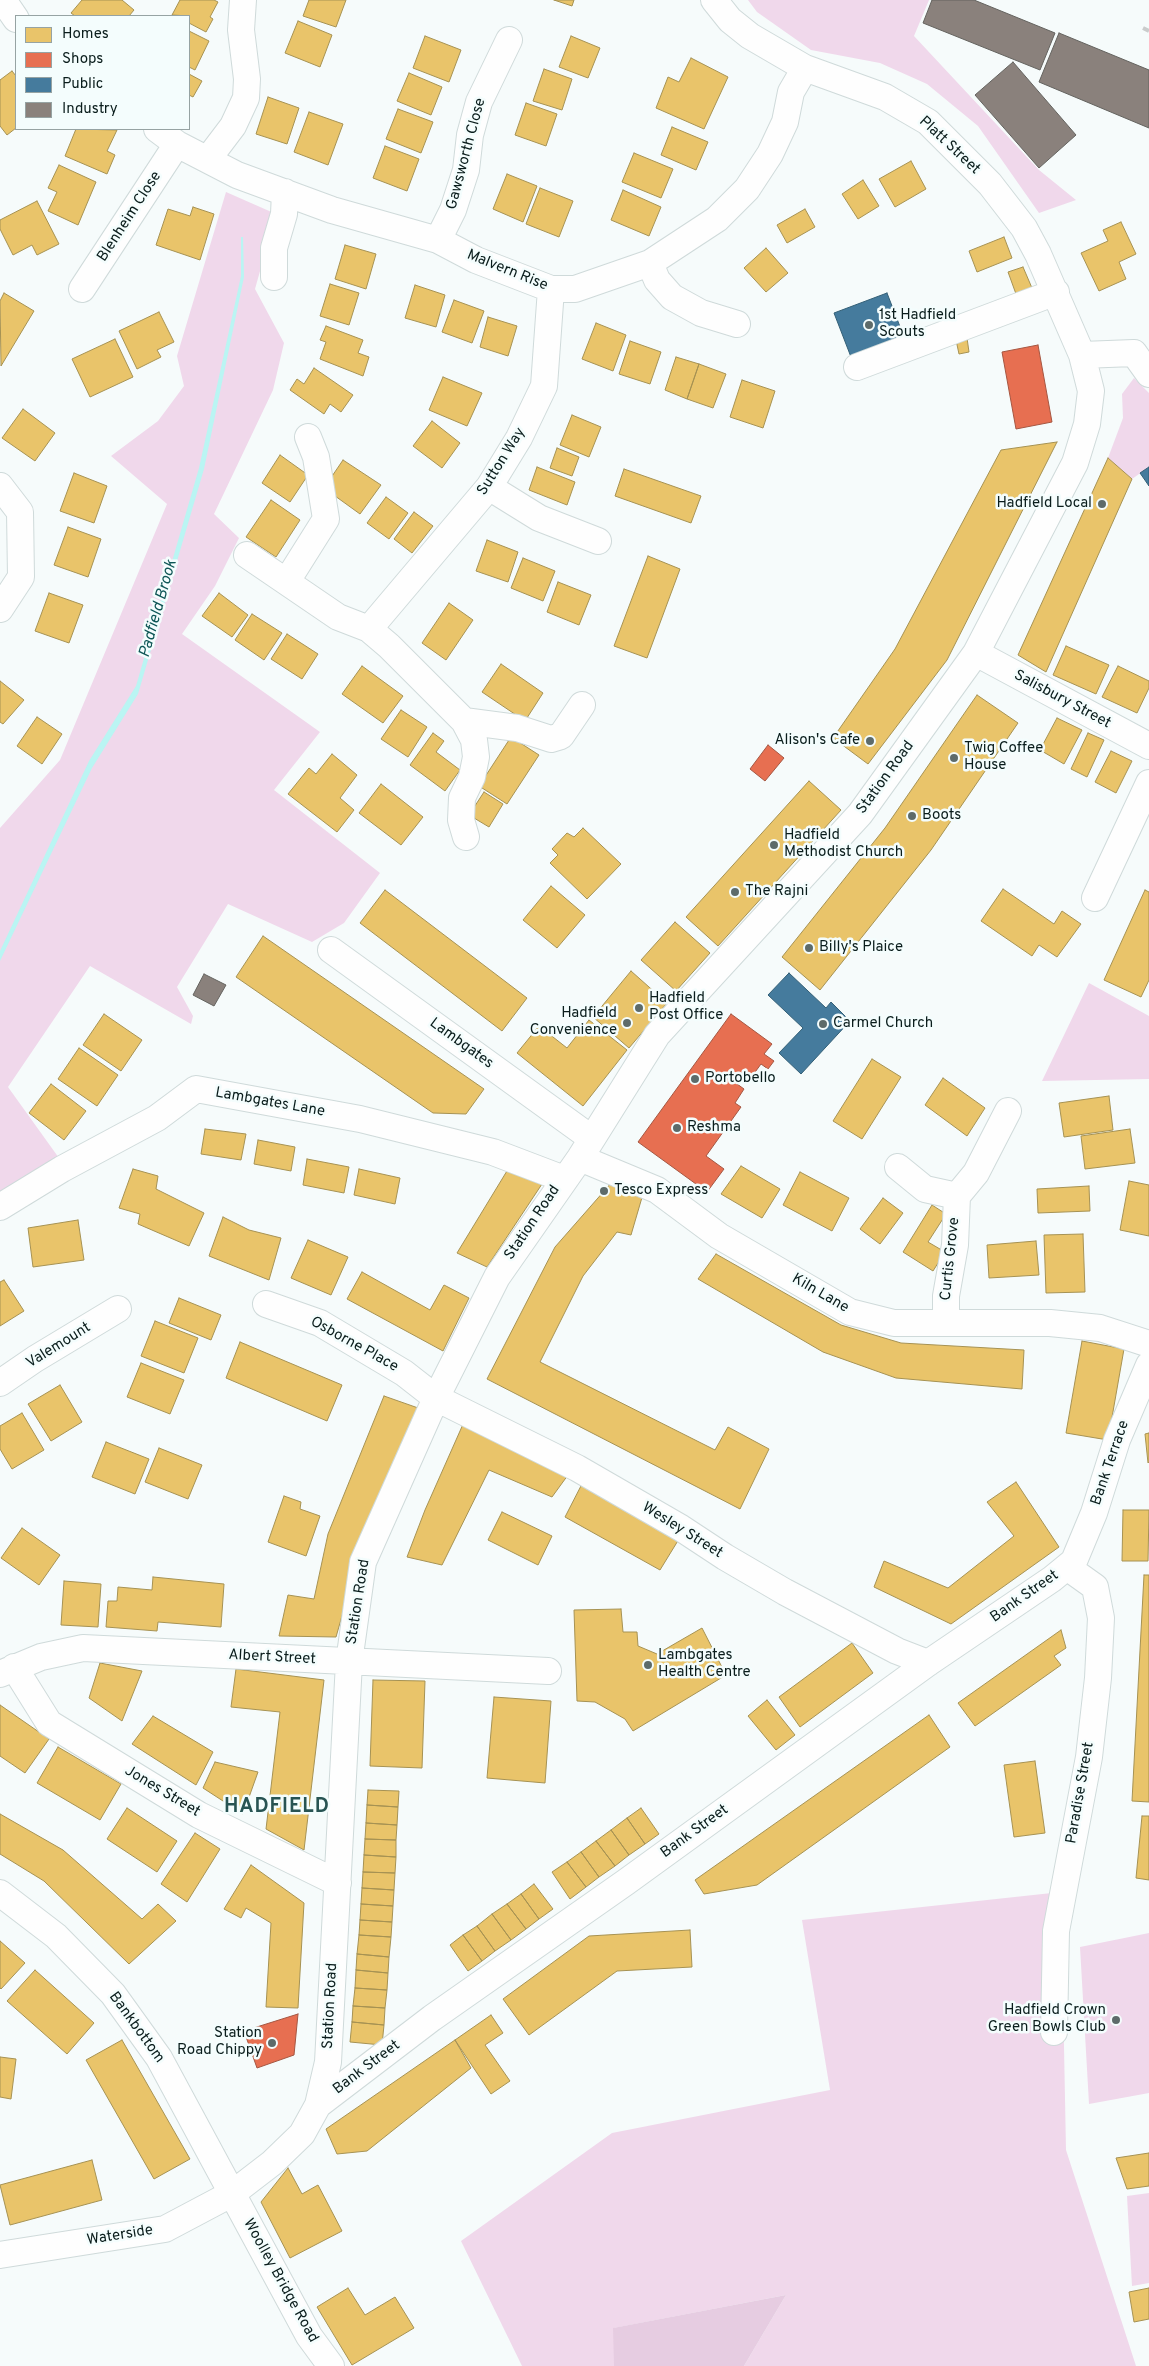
<!DOCTYPE html>
<style>
body{margin:0}
#map{position:relative;width:1149px;height:2366px;overflow:hidden;background:#f6fbfb;font-family:Overpass,sans-serif}
canvas{display:block}
.legend{position:absolute;left:15px;top:15px;width:175px;height:115px;box-sizing:border-box;background:#f4fdfd;border:1px solid #96a3a3;margin:0;padding:6px 9px;list-style:none;font-size:15px;color:#0a1d1c}
.legend li{display:flex;align-items:center;gap:10px;height:25px}
.legend b{width:25px;border:1px solid #96a3a3}
</style>
<div id="map">
<canvas width="1149" height="2366"></canvas>
<ul class="legend">
<li><b style="height:14px;background:#e9c46a"></b>Homes</li>
<li><b style="height:14px;background:#e76f51"></b>Shops</li>
<li><b style="height:14px;background:#457b9d"></b>Public</li>
<li><b style="height:14px;background:#8a817c"></b>Industry</li>
</ul>
</div>
<script>
const c = document.querySelector('canvas').getContext('2d');
c.lineJoin = 'round';
function fill(path, color) { c.fillStyle = color; c.fill(path, 'evenodd'); }
const poly = rows => new Path2D(rows.map(r => 'M' + r).join(''));
function trace(path, color, width, dash) { c.strokeStyle = color; c.lineWidth = width; c.lineCap = dash ? 'butt' : 'round'; c.setLineDash(dash || []); c.stroke(path); }
function label(font, color, halo, rows, align = 'center') {
  c.font = font + ' Overpass,sans-serif'; c.lineWidth = 5; c.setLineDash([]); c.textBaseline = 'middle'; c.strokeStyle = halo; c.fillStyle = color; for (const [text, x, y, turn = 0] of rows) {
    c.save(); c.translate(x, y); c.rotate((+turn || 0) * Math.PI / 180); c.textAlign = isNaN(turn) ? turn : align; if (halo) c.strokeText(text, 0, 0); c.fillText(text, 0, 0); c.restore();
  }
}
fill(poly([
 [748,0,929,0,914,36,1039,170,1076,200,1039,213,978,126,927,84,880,63,811,50,757,12],
 [226,192,276,214,255,289,284,343,273,390,214,514,239,538,215,586,182,634,320,732,274,790,380,873,344,923,312,942,228,904,177,987,193,1016,191,1024,90,966,8,1087,64,1165,0,1204,0,828,60,760,167,504,111,456,158,421,184,386,177,356],
 [1134,378,1149,393,1149,467,1132,479,1108,458,1123,418,1122,394],
 [1089,983,1149,1016,1149,1079,1042,1081],
 [1061,1892,1066,2150,1136,2366,744,2366,786,2295,614,2328,614,2366,522,2366,461,2241,612,2133,830,2090,802,1920],
 [1149,1933,1149,2093,1089,2104,1080,1947],
 [1149,2193,1149,2283,1132,2286,1127,2196]
]), '#f0d8eb');
fill(poly([
 [786,2295,744,2366,614,2366,613,2328]
]), '#e6cce1');
fill(poly([
 [241,237,243,237,244,277,204,469,138,694,92,768,0,961,0,951,89,761,136,686,199,468,241,276]
]), '#baf5f3');
const homes = poly([
 [82,0,122,0,134,10,129,16,75,16,71,13,82,0],
 [180,0,214,0,218,2,210,17,213,19,206,32,189,23,189,16,172,15,180,0],
 [309,0,346,0,336,27,303,16,309,0],
 [554,0,574,0,572,6,554,0],
 [298,21,332,35,320,67,285,53,298,21],
 [189,31,209,41,195,70,189,67,189,31],
 [425,36,461,50,449,82,413,68,425,36],
 [571,36,600,48,588,78,559,67,571,36],
 [691,58,728,77,704,129,656,108,668,77,679,82,691,58],
 [544,69,572,79,562,110,533,101,544,69],
 [12,71,16,76,16,128,7,135,0,126,0,80,12,71],
 [409,73,442,87,431,115,397,101,409,73],
 [189,74,202,81,193,97,189,95,189,74],
 [268,97,299,108,287,144,256,134,268,97],
 [526,103,557,114,546,146,515,135,526,103],
 [398,109,433,122,421,153,386,139,398,109],
 [309,112,343,124,328,165,294,152,309,112],
 [672,127,708,142,696,170,661,155,672,127],
 [76,129,117,130,107,151,115,155,107,174,65,156,76,129],
 [385,146,419,159,407,191,373,178,385,146],
 [634,153,673,169,661,198,622,182,634,153],
 [911,161,926,189,895,207,879,179,911,161],
 [59,165,96,182,78,225,48,211,57,192,48,188,59,165],
 [507,174,537,186,523,222,493,209,507,174],
 [863,180,879,206,858,219,842,194,863,180],
 [540,188,573,201,559,237,526,224,540,188],
 [623,190,661,207,649,236,611,220,623,190],
 [37,201,59,244,37,255,32,245,13,255,0,229,0,220,37,201],
 [193,207,214,214,200,260,156,245,168,209,190,216,193,207],
 [805,209,815,227,787,243,777,225,805,209],
 [1121,222,1136,254,1119,262,1126,279,1099,291,1081,253,1108,241,1103,230,1121,222],
 [1004,237,1012,258,977,272,969,251,1004,237],
 [345,245,376,254,366,289,335,279,345,245],
 [766,248,788,273,766,292,744,268,766,248],
 [1023,267,1032,288,1016,294,1008,272,1023,267],
 [330,284,359,293,349,325,320,316,330,284],
 [415,285,445,295,436,327,405,318,415,285],
 [4,293,34,311,1,366,0,301,4,293],
 [454,300,484,311,472,343,442,332,454,300],
 [159,312,174,342,157,350,161,357,137,369,119,331,159,312],
 [488,317,517,326,508,356,480,347,488,317],
 [596,323,626,335,613,371,582,359,596,323],
 [326,326,363,340,358,353,369,357,363,376,320,359,326,342,320,340,326,326],
 [967,338,969,352,959,354,956,340,967,338],
 [115,339,133,377,90,397,72,359,115,339],
 [630,341,661,352,650,384,619,374,630,341],
 [676,357,699,364,687,399,665,390,676,357],
 [699,364,726,374,713,408,687,399,699,364],
 [314,368,353,395,341,412,330,404,324,414,290,390,297,379,304,384,314,368],
 [443,377,482,393,467,426,429,410,443,377],
 [742,380,775,391,763,428,730,417,742,380],
 [23,409,55,433,35,461,2,438,23,409],
 [572,415,601,427,589,457,560,445,572,415],
 [432,421,460,443,442,468,413,446,432,421],
 [1057,442,947,660,868,764,833,738,895,649,1001,450,1057,442],
 [557,448,579,457,572,476,550,468,557,448],
 [280,455,308,475,290,502,262,483,280,455],
 [1108,458,1132,479,1046,672,1018,655,1108,458],
 [343,460,381,485,360,514,324,488,343,460],
 [537,467,575,482,567,505,529,490,537,467],
 [624,469,701,496,691,523,615,496,624,469],
 [74,473,107,486,94,523,60,511,74,473],
 [386,497,408,513,389,539,367,523,386,497],
 [271,500,300,520,276,557,246,537,271,500],
 [414,512,433,526,412,553,394,539,414,512],
 [68,527,101,539,88,577,54,565,68,527],
 [487,540,518,552,508,582,476,571,487,540],
 [648,556,680,569,647,658,614,646,648,556],
 [523,558,555,571,543,601,511,588,523,558],
 [558,582,591,595,579,625,547,612,558,582],
 [49,593,83,605,69,643,35,631,49,593],
 [219,593,248,615,232,637,202,616,219,593],
 [449,603,473,620,446,660,422,643,449,603],
 [252,614,282,633,264,660,235,640,252,614],
 [287,634,318,654,302,679,271,659,287,634],
 [1066,646,1109,665,1096,694,1053,675,1066,646],
 [501,664,543,693,525,721,482,692,501,664],
 [362,666,403,696,383,723,342,694,362,666],
 [1118,666,1149,681,1149,688,1137,713,1102,697,1118,666],
 [0,681,24,700,3,724,0,722,0,681],
 [977,695,1018,723,931,850,820,990,782,957,885,828,977,695],
 [401,710,427,727,408,757,381,739,401,710],
 [37,717,62,734,42,764,17,746,37,717],
 [1057,718,1082,730,1064,764,1040,750,1057,718],
 [433,733,444,741,436,752,460,770,445,791,410,765,433,733],
 [1088,733,1104,740,1087,777,1071,769,1088,733],
 [511,737,539,755,507,804,479,786,511,737],
 [1111,751,1132,761,1116,793,1095,782,1111,751],
 [332,754,357,775,340,798,354,810,337,832,288,794,309,768,316,774,332,754],
 [809,781,841,810,718,946,686,917,809,781],
 [381,784,423,817,401,845,359,813,381,784],
 [484,792,503,804,489,827,469,815,484,792],
 [583,828,621,864,587,899,550,863,558,855,552,849,567,833,574,837,583,828],
 [551,886,585,915,557,948,523,920,551,886],
 [1003,889,1054,924,1062,911,1081,924,1057,957,1039,945,1032,956,981,921,1003,889],
 [385,890,527,998,502,1031,360,923,385,890],
 [1145,890,1149,892,1149,980,1141,997,1104,980,1145,890],
 [675,922,710,953,676,991,641,960,675,922],
 [263,936,484,1089,466,1114,433,1113,236,977,263,936],
 [631,971,667,1003,629,1048,593,1017,631,971],
 [104,1014,142,1040,121,1071,83,1045,104,1014],
 [589,1020,627,1050,583,1106,517,1053,539,1026,567,1048,589,1020],
 [79,1048,118,1075,97,1106,58,1079,79,1048],
 [872,1059,901,1077,862,1139,833,1121,872,1059],
 [943,1078,985,1108,967,1136,925,1105,943,1078],
 [51,1084,86,1111,64,1140,29,1113,51,1084],
 [1109,1096,1113,1130,1064,1137,1059,1103,1109,1096],
 [205,1129,246,1134,241,1160,201,1154,205,1129],
 [1130,1129,1135,1163,1085,1169,1081,1136,1130,1129],
 [258,1140,295,1147,291,1171,254,1164,258,1140],
 [307,1159,349,1167,344,1193,303,1185,307,1159],
 [510,1166,544,1181,487,1267,457,1253,510,1166],
 [741,1166,780,1189,762,1218,721,1194,741,1166],
 [133,1169,158,1176,156,1189,204,1213,189,1246,138,1224,140,1214,119,1208,133,1169],
 [359,1169,400,1178,395,1204,354,1195,359,1169],
 [800,1172,849,1198,832,1231,783,1205,800,1172],
 [1129,1181,1149,1185,1149,1236,1120,1230,1129,1181],
 [612,1182,643,1194,631,1235,617,1232,583,1276,540,1362,715,1450,728,1427,769,1449,740,1509,487,1379,555,1247,612,1182],
 [1089,1186,1090,1211,1038,1213,1037,1189,1089,1186],
 [883,1198,903,1213,880,1244,860,1229,883,1198],
 [932,1205,946,1214,928,1242,945,1252,933,1271,903,1252,932,1205],
 [223,1217,249,1230,281,1238,269,1280,209,1256,223,1217],
 [78,1220,84,1260,33,1267,28,1228,78,1220],
 [1083,1234,1085,1292,1046,1293,1044,1235,1083,1234],
 [308,1240,348,1257,331,1295,291,1278,308,1240],
 [1036,1241,1039,1275,989,1278,987,1245,1036,1241],
 [716,1254,841,1325,901,1343,1024,1350,1022,1389,896,1378,823,1352,698,1279,716,1254],
 [362,1272,430,1310,444,1285,469,1298,443,1351,347,1299,362,1272],
 [4,1280,24,1311,0,1326,0,1282,4,1280],
 [179,1298,221,1315,211,1340,169,1323,179,1298],
 [155,1321,198,1338,184,1373,141,1356,155,1321],
 [1082,1341,1124,1349,1108,1440,1066,1433,1082,1341],
 [240,1342,342,1385,327,1421,226,1378,240,1342],
 [141,1363,184,1380,170,1414,127,1397,141,1363],
 [60,1385,82,1422,51,1441,28,1404,60,1385],
 [384,1396,421,1409,363,1542,336,1637,279,1636,288,1595,314,1599,328,1534,384,1396],
 [22,1413,44,1450,12,1469,0,1449,0,1426,22,1413],
 [464,1422,568,1475,552,1497,489,1470,442,1565,407,1557,425,1510,464,1422],
 [1149,1433,1149,1462,1148,1463,1145,1434,1149,1433],
 [106,1442,149,1459,135,1494,92,1477,106,1442],
 [159,1448,202,1465,188,1499,145,1482,159,1448],
 [583,1482,679,1539,660,1570,565,1517,583,1482],
 [1016,1482,1059,1547,951,1624,874,1587,884,1561,948,1588,1014,1536,987,1502,1016,1482],
 [284,1496,301,1502,300,1509,320,1516,306,1556,268,1542,284,1496],
 [1123,1510,1149,1510,1148,1561,1122,1561,1123,1510],
 [502,1512,552,1536,538,1565,488,1540,502,1512],
 [22,1528,60,1555,39,1585,1,1558,22,1528],
 [1144,1575,1149,1575,1149,1802,1132,1801,1144,1575],
 [153,1577,224,1584,221,1627,158,1622,157,1631,106,1627,108,1601,117,1601,118,1587,152,1590,153,1577],
 [64,1581,101,1584,98,1627,61,1625,64,1581],
 [621,1609,623,1632,637,1632,638,1646,657,1654,702,1628,726,1675,633,1731,625,1719,595,1702,577,1701,574,1610,621,1609],
 [1061,1630,1066,1648,1054,1656,1061,1665,975,1726,958,1703,1061,1630],
 [852,1643,873,1673,800,1727,779,1697,852,1643],
 [100,1663,142,1671,122,1721,89,1698,100,1663],
 [236,1669,324,1680,304,1850,266,1829,280,1712,231,1707,236,1669],
 [373,1680,425,1681,422,1768,370,1766,373,1680],
 [494,1697,551,1701,545,1783,487,1778,494,1697],
 [767,1700,795,1735,776,1750,748,1716,767,1700],
 [0,1705,49,1739,25,1773,0,1756,0,1705],
 [929,1715,950,1747,757,1885,704,1894,695,1880,929,1715],
 [153,1716,213,1752,196,1785,132,1744,153,1716],
 [58,1747,121,1784,100,1820,37,1783,58,1747],
 [1035,1761,1045,1833,1014,1837,1004,1765,1035,1761],
 [215,1762,258,1772,243,1814,203,1788,215,1762],
 [368,1790,399,1791,398,1807,367,1805,368,1790],
 [367,1805,398,1807,397,1825,366,1823,367,1805],
 [127,1808,177,1841,157,1872,107,1839,127,1808],
 [641,1808,659,1834,645,1844,627,1818,641,1808],
 [0,1814,63,1850,142,1919,158,1904,176,1921,129,1964,44,1881,0,1854,0,1814],
 [1142,1816,1149,1816,1149,1880,1136,1878,1142,1816],
 [627,1818,645,1844,629,1855,611,1830,627,1818],
 [366,1823,397,1825,396,1840,365,1839,366,1823],
 [611,1830,629,1855,615,1866,596,1841,611,1830],
 [195,1833,220,1849,187,1902,161,1884,195,1833],
 [365,1839,396,1840,396,1857,364,1855,365,1839],
 [596,1841,615,1866,599,1877,581,1852,596,1841],
 [581,1852,599,1877,586,1887,567,1862,581,1852],
 [364,1855,396,1857,395,1873,363,1872,364,1855],
 [567,1862,586,1887,570,1899,552,1872,567,1862],
 [251,1865,304,1903,298,2008,266,2007,271,1923,246,1908,241,1918,224,1909,251,1865],
 [363,1872,395,1873,394,1890,362,1888,363,1872],
 [534,1884,553,1909,539,1919,521,1894,534,1884],
 [362,1888,394,1890,393,1906,361,1904,362,1888],
 [521,1894,539,1919,526,1929,507,1904,521,1894],
 [361,1904,393,1906,392,1922,360,1920,361,1904],
 [507,1904,526,1929,511,1940,492,1914,507,1904],
 [492,1914,511,1940,495,1951,477,1926,492,1914],
 [360,1920,392,1922,391,1937,359,1935,360,1920],
 [477,1926,495,1951,482,1961,463,1935,477,1926],
 [690,1930,692,1967,617,1971,529,2035,503,1999,589,1936,690,1930],
 [359,1935,391,1937,389,1957,357,1954,359,1935],
 [463,1935,482,1961,468,1971,450,1945,463,1935],
 [0,1941,25,1963,1,1989,0,1988,0,1941],
 [357,1954,389,1957,388,1973,356,1970,357,1954],
 [35,1970,94,2023,67,2054,7,2001,35,1970],
 [356,1970,388,1973,387,1990,355,1988,356,1970],
 [355,1988,387,1990,385,2008,353,2006,355,1988],
 [353,2006,385,2008,384,2025,352,2022,353,2006],
 [491,2015,503,2033,485,2045,510,2081,491,2094,455,2040,491,2015],
 [352,2022,384,2025,382,2045,350,2042,352,2022],
 [122,2040,190,2159,154,2179,86,2060,122,2040],
 [455,2040,471,2068,367,2151,337,2154,326,2129,455,2040],
 [0,2057,16,2059,11,2099,0,2097,0,2057],
 [1149,2153,1149,2186,1127,2189,1116,2158,1149,2153],
 [92,2160,102,2200,10,2225,0,2185,92,2160],
 [288,2168,302,2194,318,2185,342,2231,290,2258,261,2202,288,2168],
 [348,2288,365,2315,395,2297,414,2328,352,2365,317,2307,348,2288],
 [1149,2288,1149,2319,1134,2322,1129,2292,1149,2288]
]);
fill(homes, '#e9c46a');
trace(homes, '#a69253', 1);
const shops = poly([
 [1038,345,1052,422,1016,429,1002,352,1038,345],
 [768,745,784,758,765,781,750,769,768,745],
 [731,1014,772,1044,764,1054,774,1061,768,1069,761,1064,750,1079,740,1072,733,1081,744,1089,735,1103,741,1107,706,1156,724,1169,707,1192,638,1142,731,1014],
 [298,2014,294,2055,257,2068,244,2031,298,2014]
]);
fill(shops, '#e76f51');
trace(shops, '#a55641', 1);
const public = poly([
 [887,293,904,337,851,357,834,313,887,293],
 [1149,467,1149,486,1140,473,1149,467],
 [789,973,826,1008,831,1002,850,1021,801,1074,779,1053,803,1028,768,995,789,973]
]);
fill(public, '#457b9d');
trace(public, '#335f76', 1);
const industry = poly([
 [932,0,974,0,1055,33,1040,70,923,23,932,0],
 [1059,33,1149,70,1149,128,1039,82,1059,33],
 [1013,62,1076,135,1039,168,975,95,1013,62],
 [204,974,226,985,214,1006,193,995,204,974]
]);
fill(industry, '#8a817c');
trace(industry, '#64635f', 1);
const minor = poly([
 [3,0,16,19],
 [157,129,177,144,237,175,332,210,438,240,476,260,551,289,575,289,650,263,717,219,747,189,770,154,785,122,791,92,805,68],
 [208,159,233,126,246,98,247,79,241,30,243,0],
 [438,240,453,210,466,170,470,135,479,102,509,40],
 [650,263,657,280,672,297,701,313,737,324],
 [274,277,274,248,284,214,285,192],
 [82,289,177,144],
 [1082,355,1134,353,1149,374],
 [857,367,1056,292],
 [0,486,20,512,21,577,0,609],
 [489,487,539,518,598,541],
 [247,555,338,617,369,629,389,646,464,721,517,728,551,739,561,736,582,705],
 [287,581,326,519,316,457,308,437],
 [369,629,489,487,519,438,544,386,551,289],
 [976,653,1149,746],
 [464,721,474,740,476,757,472,777,462,798,461,820,466,837],
 [1095,898,1149,783],
 [331,950,591,1138],
 [580,1158,657,1190,719,1236,850,1312,894,1323,1050,1323,1100,1328,1149,1344],
 [898,1167,925,1189,957,1196],
 [0,1207,62,1169,157,1118,196,1089,360,1119,493,1152,564,1179],
 [266,1304,320,1323,404,1373,436,1398,577,1468,681,1528,725,1557,785,1592,897,1651,928,1663],
 [946,1323,946,1296,955,1245,957,1196,976,1173,1008,1111],
 [0,1383,35,1359,118,1309],
 [14,1667,49,1723,199,1815,338,1883],
 [0,1674,41,1657,83,1648,548,1671],
 [0,1893,56,1936,113,1994,159,2058,309,2336,331,2366],
 [1054,2032,1056,1931,1089,1757,1098,1678,1101,1618,1095,1587,1067,1567],
 [318,2105,432,2018,626,1882,928,1663,1052,1579,1074,1561,1094,1513,1117,1440,1149,1365],
 [0,2255,165,2229,233,2193,272,2163,302,2134,318,2105,328,2062,349,1662,363,1562,436,1398,497,1277,580,1158,657,1035,860,814,976,653,1075,463,1087,424,1091,391,1082,355,1038,254,1024,228,990,184,928,122,885,97,805,68,750,36,730,20,714,0]
]);
trace(minor, '#cfdada', 28);
trace(minor, '#fefefe', 26);
trace(poly([
 [1143,28,1149,31]
]), '#cacccc', 4, [10, 5]);
for (const [x, y, r, color] of [
 [869,325,5,"#5d6b6a"],
 [1102,504,5,"#5d6b6a"],
 [870,741,5,"#5d6b6a"],
 [954,758,5,"#5d6b6a"],
 [912,816,5,"#5d6b6a"],
 [774,845,5,"#5d6b6a"],
 [735,892,5,"#5d6b6a"],
 [809,948,5,"#5d6b6a"],
 [639,1008,5,"#5d6b6a"],
 [627,1023,5,"#5d6b6a"],
 [823,1024,5,"#5d6b6a"],
 [695,1079,5,"#5d6b6a"],
 [677,1128,5,"#5d6b6a"],
 [604,1191,5,"#5d6b6a"],
 [648,1665,5,"#5d6b6a"],
 [1116,2020,5,"#5d6b6a"],
 [272,2043,5,"#5d6b6a"]
]) { const dot = new Path2D(); dot.arc(x, y, r, 0, 2 * Math.PI); c.fillStyle = color; c.fill(dot); trace(dot, '#f4fdfd', 2); }
label('15px', '#0a1d1c', '#f4fdfd', [
 ["Platt Street",949,146,43],
 ["Gawsworth Close",467,154,-75],
 ["Blenheim Close",130,217,-57],
 ["Malvern Rise",507,271,22],
 ["Sutton Way",502,462,-58],
 ["Salisbury Street",1062,700,28],
 ["Station Road",886,778,-54],
 ["Lambgates",461,1044,36],
 ["Lambgates Lane",270,1103,10],
 ["Station Road",533,1223,-56],
 ["Curtis Grove",951,1259,-84],
 ["Kiln Lane",820,1294,30],
 ["Osborne Place",354,1345,29],
 ["Valemount",59,1346,-32],
 ["Bank Terrace",1111,1463,-71],
 ["Wesley Street",682,1531,32],
 ["Bank Street",1025,1597,-35],
 ["Station Road",359,1602,-81],
 ["Albert Street",272,1658,3],
 ["Jones Street",162,1792,31],
 ["Paradise Street",1081,1793,-80],
 ["Bank Street",695,1832,-36],
 ["Station Road",331,2006,-87],
 ["Bankbottom",136,2028,54],
 ["Bank Street",367,2068,-37],
 ["Waterside",120,2236,-9],
 ["Woolley Bridge Road",280,2281,61]
]);
label('15px', '#0a1d1c', '#f4fdfd', [
 ["1st Hadfield",879,316],
 ["Scouts",879,333],
 ["Hadfield Local",1092,504,"right"],
 ["Alison's Cafe",860,741,"right"],
 ["Twig Coffee",964,749],
 ["House",964,766],
 ["Boots",922,816],
 ["Hadfield",784,836],
 ["Methodist Church",784,853],
 ["The Rajni",745,892],
 ["Billy's Plaice",819,948],
 ["Hadfield",649,999],
 ["Post Office",649,1016],
 ["Hadfield",617,1014,"right"],
 ["Convenience",617,1031,"right"],
 ["Carmel Church",833,1024],
 ["Portobello",705,1079],
 ["Reshma",687,1128],
 ["Tesco Express",614,1191],
 ["Lambgates",658,1656],
 ["Health Centre",658,1673],
 ["Hadfield Crown",1106,2011,"right"],
 ["Green Bowls Club",1106,2028,"right"],
 ["Station",262,2034,"right"],
 ["Road Chippy",262,2051,"right"]
], 'left');
label('italic 16px', '#105757', '#f4fdfd', [
 ["Padfield Brook",159,609,-74]
]);
c.letterSpacing = '1px';
label('bold 20px', '#285453', '#f4fdfd', [
 ["HADFIELD",277,1808]
]);
c.letterSpacing = '0px';
</script>
